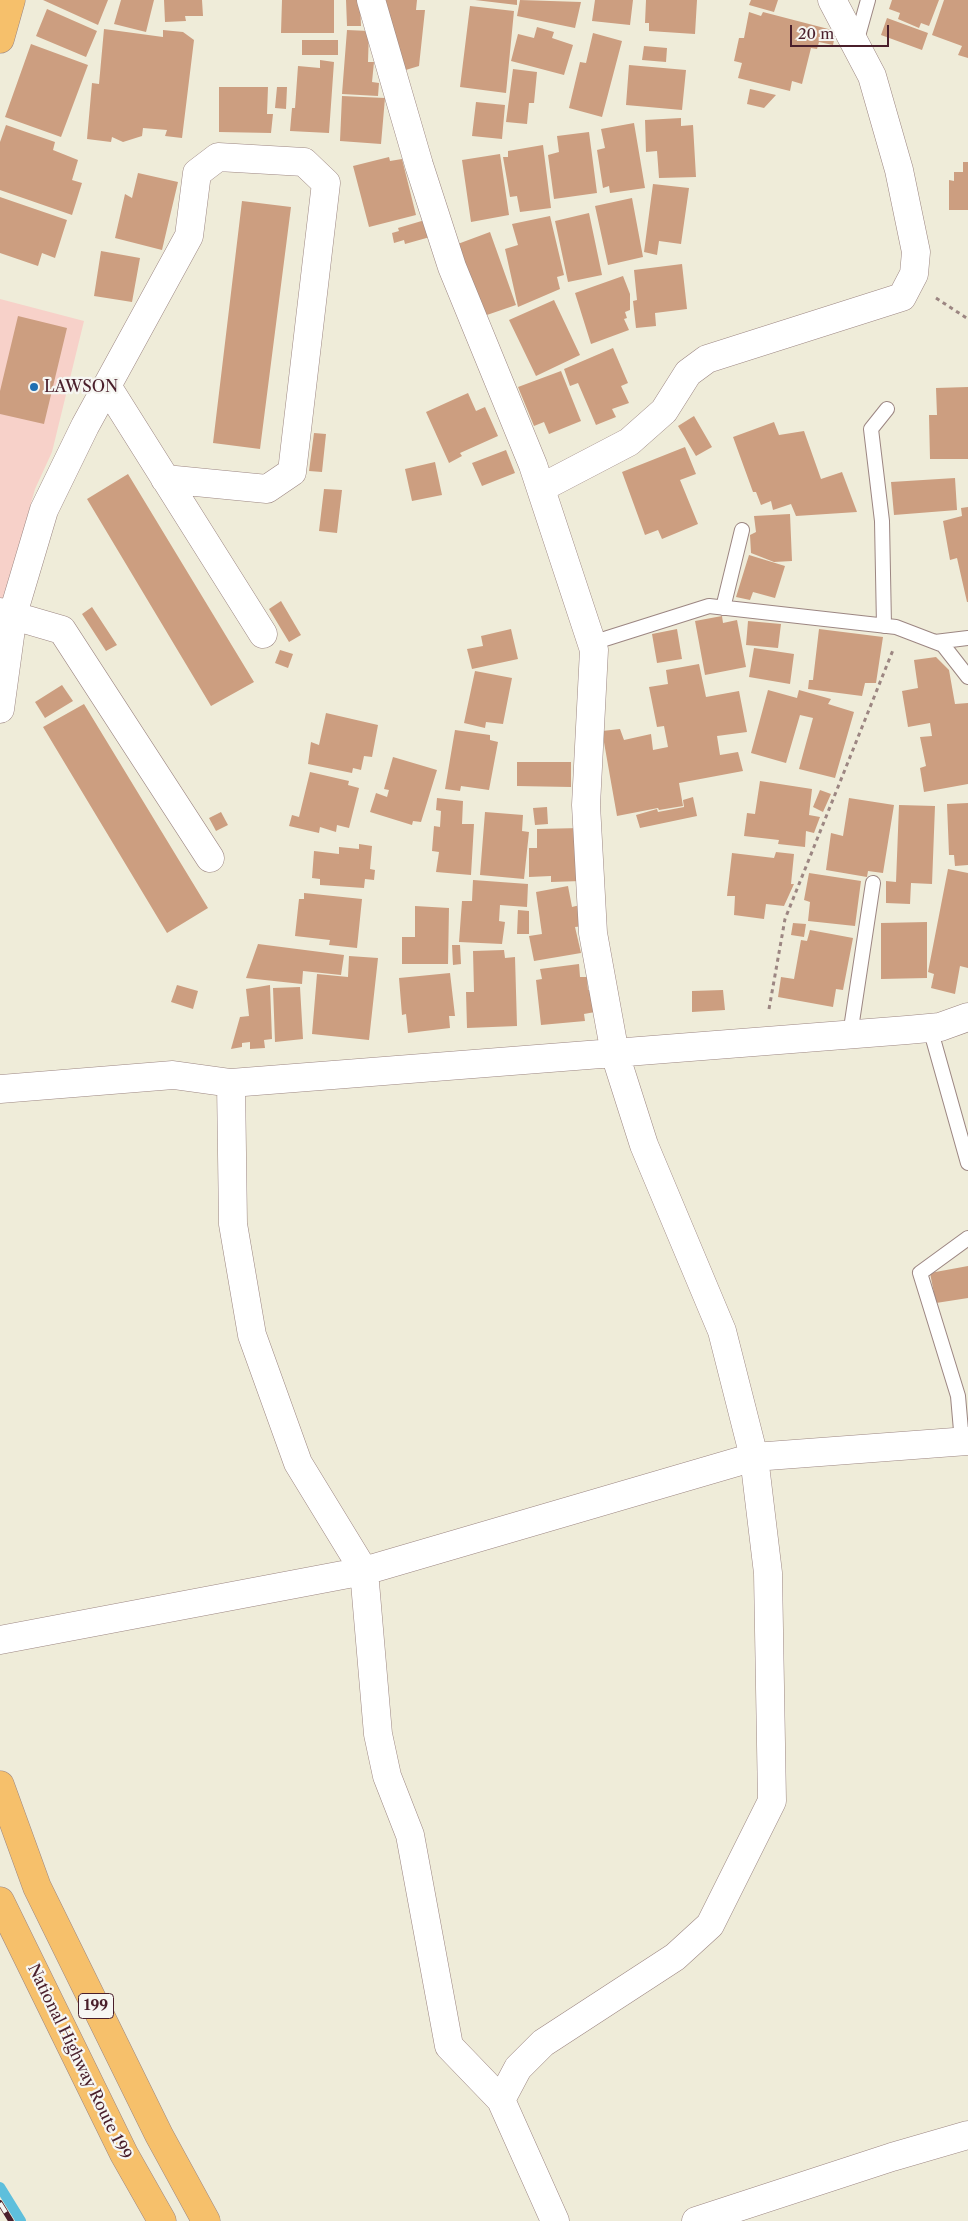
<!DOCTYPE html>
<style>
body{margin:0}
#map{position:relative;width:968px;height:2221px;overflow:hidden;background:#efecd9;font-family:"Libre Caslon Text",serif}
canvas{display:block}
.scale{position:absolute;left:790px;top:25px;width:99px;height:22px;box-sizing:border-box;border:2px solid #4a1f2b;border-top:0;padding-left:6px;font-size:15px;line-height:18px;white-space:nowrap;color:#4a1f2b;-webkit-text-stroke:4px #f6f6f2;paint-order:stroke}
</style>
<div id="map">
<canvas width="968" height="2221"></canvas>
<div class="scale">20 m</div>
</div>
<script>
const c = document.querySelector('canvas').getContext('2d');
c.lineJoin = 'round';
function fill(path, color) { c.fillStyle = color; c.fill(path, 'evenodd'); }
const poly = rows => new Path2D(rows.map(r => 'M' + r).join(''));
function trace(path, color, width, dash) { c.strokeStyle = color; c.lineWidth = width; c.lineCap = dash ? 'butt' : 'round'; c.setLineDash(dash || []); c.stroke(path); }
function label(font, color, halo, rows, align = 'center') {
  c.font = font + ' "Libre Caslon Text",serif'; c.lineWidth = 4.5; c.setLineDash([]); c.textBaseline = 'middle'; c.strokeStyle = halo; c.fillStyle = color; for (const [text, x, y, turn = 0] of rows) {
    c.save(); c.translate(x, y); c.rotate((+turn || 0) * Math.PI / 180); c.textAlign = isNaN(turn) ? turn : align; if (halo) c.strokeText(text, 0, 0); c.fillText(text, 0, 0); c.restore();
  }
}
fill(poly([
 [0,299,84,321,52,452,35,489,4,601,0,600]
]), '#f7d1c9');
trace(poly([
 [0,2187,21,2221]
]), '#5ebfdc', 10);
fill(poly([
 [43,0,108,0,98,25],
 [121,0,154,0,146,32,114,24],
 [164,0,202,0,203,16,185,16,186,21,165,22],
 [282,0,334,0,334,33,281,33],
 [346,0,360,0,361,26,347,26],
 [379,0,417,0,416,10,425,10,419,66,399,72],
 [475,0,517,0,517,5],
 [520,0,581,2,575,28,517,16],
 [595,0,633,0,630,25,592,21],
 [646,0,697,0,695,34,649,31,649,23,645,23],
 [751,0,778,0,774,12,749,5],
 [892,0,939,0,929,26,921,23,919,28,898,19,900,13,889,9],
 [944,0,968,0,968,58,958,55,962,46,932,35],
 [470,6,514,11,506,93,460,87],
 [47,9,97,31,86,57,36,36],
 [749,12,761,16,763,12,836,31,833,45,819,42,817,49,811,48,802,84,792,81,790,91,738,78,742,63,734,61,739,38,744,38],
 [887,18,928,33,922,50,881,35],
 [537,27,554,32,552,38,573,45,564,75,511,61,518,34,534,38],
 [104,29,163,37,163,30,183,32,194,40,182,138,165,136,167,130,143,128,142,136,123,142,112,137,111,142,87,139,92,83,99,84],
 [347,30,369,31,368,62,374,62,372,82,379,83,378,96,342,94],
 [593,33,622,41,602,117,569,108,580,62,586,63],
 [302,40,338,40,338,55,302,55],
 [31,44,88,65,61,137,5,117],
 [644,46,667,48,666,62,642,60],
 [320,60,334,62,329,133,290,131,292,108,295,108,298,66,320,68],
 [629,65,686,70,682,110,626,105],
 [513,69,537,72,534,103,529,103,527,124,506,122],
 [219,87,268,87,267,114,273,114,271,133,219,132],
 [277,87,287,87,286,109,275,108],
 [750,89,776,95,764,108,747,104],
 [342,96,385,98,381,144,340,141],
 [476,102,505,105,502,139,472,136],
 [681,118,681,126,693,125,696,177,659,178,657,151,646,152,645,120],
 [634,123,645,188,610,193,609,186,603,188,597,150,605,148,601,129],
 [6,125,55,142,53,150,78,160,72,180,82,183,72,215,0,190,0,142],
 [589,132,597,193,554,199,548,155,559,152,557,136],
 [543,145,551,208,520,212,517,196,510,197,503,157,508,157,508,151],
 [500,154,509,215,471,222,462,160],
 [389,157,390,161,402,159,416,215,369,227,353,166],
 [963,162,968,162,968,210,949,210,949,180,954,181,954,172,963,172],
 [138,173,178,182,162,250,115,238,125,194,132,198],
 [653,184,689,188,681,244,659,241,657,255,644,252],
 [0,197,67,220,55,258,42,253,38,266,0,253],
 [632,198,643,257,608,265,595,206],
 [242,201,291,207,260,449,213,443],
 [589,213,602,275,568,282,555,221],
 [550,216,564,275,557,277,560,289,518,307,505,249,518,245,512,224],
 [425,220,430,237,405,244,404,240,394,243,392,233,399,231,398,228],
 [490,232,516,305,481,317,455,245],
 [101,251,140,258,132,302,94,296],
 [682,264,687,309,655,313,656,326,636,328,633,301,637,300,634,270],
 [623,276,630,294,630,310,625,312,627,318,624,319,629,330,591,344,575,293],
 [554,300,580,355,536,376,509,320],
 [18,316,67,328,44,424,0,414,0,391],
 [613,348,628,383,621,386,629,403,612,409,616,417,596,425,578,383,570,386,564,369],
 [561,371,581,421,549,434,544,422,534,426,518,387],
 [968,387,968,459,930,459,929,415,937,415,936,388],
 [468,393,476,411,485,407,498,436,460,453,462,456,449,463,426,412],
 [694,416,712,447,696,456,678,426],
 [774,422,779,435,804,431,821,479,842,472,857,512,796,516,791,504,773,510,771,501,761,505,756,492,753,492,733,437],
 [314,433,326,434,322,472,309,471],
 [685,447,696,474,680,480,698,524,662,539,658,530,645,535,622,472],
 [506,450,515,473,482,486,472,463],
 [435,462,442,495,412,501,405,469],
 [128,474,254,682,211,706,87,499],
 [955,478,957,510,894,515,891,482],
 [324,489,342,490,337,533,319,531],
 [968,507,968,602,967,602,957,558,950,560,943,521,962,516,961,508],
 [790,514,792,561,774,562,751,553,750,535,756,532,754,516],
 [749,555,785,566,775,598,753,592,750,600,736,597],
 [281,601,301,635,289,642,269,609],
 [92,607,117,645,106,651,82,614],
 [722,616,723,623,737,620,746,667,705,675,695,621],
 [748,621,781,624,778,648,746,645],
 [511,629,518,659,472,669,467,649,483,646,481,636],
 [677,629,682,659,657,663,652,634],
 [819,629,883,637,876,683,865,683,862,696,808,689,809,680,813,680],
 [754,648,794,654,790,684,749,677],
 [280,650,293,654,288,668,275,663],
 [936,657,949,670,955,704,968,703,968,784,924,792,920,768,926,766,920,737,932,736,930,723,908,727,902,691,918,688,914,660],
 [699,664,706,697,739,691,747,732,717,736,720,755,738,752,743,771,679,783,683,806,659,810,658,808,617,816,602,731,620,729,624,740,651,734,653,750,668,747,664,726,657,727,649,687,668,684,666,670],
 [475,671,512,678,503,724,486,722,485,728,464,723],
 [62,685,73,701,45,718,35,702],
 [768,690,797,698,799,690,831,699,828,704,854,712,835,778,799,769,813,718,800,715,786,763,751,753],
 [84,704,208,908,167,933,43,727],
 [326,713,378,725,372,757,364,756,361,770,353,768,352,773,308,764,311,742,319,745],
 [455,730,490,735,490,740,498,742,489,790,461,786,460,791,445,789],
 [393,757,437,770,421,822,413,821,412,825,370,812,376,793,387,797,389,790,384,789],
 [517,762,571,762,571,787,517,786],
 [310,772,349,781,348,785,359,788,349,828,337,825,336,832,320,827,319,833,289,826,292,815,299,817],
 [760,781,812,789,809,815,820,817,814,833,806,831,805,847,778,844,779,840,744,836,747,813,755,814],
 [820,790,831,794,823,812,813,807],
 [693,797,697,816,640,828,636,815,657,809,658,812,684,807,683,800],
 [437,798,463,801,462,824,474,824,471,875,436,872,439,852,432,851,434,826,440,827,441,811,436,810],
 [849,798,894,805,883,873,868,871,867,877,826,870,831,833,843,836],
 [968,803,968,865,955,866,954,855,949,855,947,804],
 [899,805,935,806,932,884,911,883,910,904,886,903,886,881,896,882],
 [547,807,548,824,535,825,533,808],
 [221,812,228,825,216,831,209,818],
 [485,812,523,815,522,831,529,832,524,879,480,875],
 [580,828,581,881,551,882,551,876,529,877,529,848,537,848,537,829],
 [359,844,372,846,370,869,375,870,374,880,365,879,364,888,320,885,320,879,312,878,314,851,339,854,339,847,359,849],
 [776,852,794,854,791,884,794,884,784,906,766,904,764,919,734,915,735,896,727,896,732,853,774,858],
 [948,869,968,873,968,968,960,966,955,994,931,988,934,974,928,972],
 [809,873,861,881,855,926,808,921,810,902,804,900],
 [473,880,528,884,527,907,500,905,499,921,505,922,502,944,459,942,462,901,472,901],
 [568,886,572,907,580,905,585,926,575,927,581,953,534,961,529,936,542,934,536,892],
 [304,893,362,899,357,948,329,945,330,940,295,936,299,899,304,899],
 [415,906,449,908,448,964,402,964,402,937,415,937],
 [518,910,529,911,529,934,517,934],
 [927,922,927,978,881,979,881,923],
 [793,923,806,924,804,937,791,935],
 [810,930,853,938,843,990,836,989,833,1007,778,997,781,977,794,979,801,940,807,941],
 [258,944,344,955,341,975,303,971,302,984,246,978],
 [452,945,460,945,461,964,453,965],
 [504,950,505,958,515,957,517,1026,467,1028,466,992,474,992,473,951],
 [349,956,378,958,369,1040,312,1034,317,974,348,977],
 [579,964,580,977,587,977,588,990,592,989,595,1012,584,1014,585,1021,541,1025,536,980,542,979,540,969],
 [450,973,455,1016,449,1016,450,1028,408,1033,406,1014,402,1015,399,978],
 [177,985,198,991,193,1009,171,1002],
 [270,985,272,1039,264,1040,265,1048,250,1049,250,1042,242,1043,242,1047,231,1049,240,1017,249,1016,246,989],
 [300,987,303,1039,275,1042,273,988],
 [723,990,725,1010,692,1012,692,991],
 [968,1266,968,1298,936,1303,930,1273]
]), '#cc9e80');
const lane = poly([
 [856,43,868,0],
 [723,608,742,530],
 [884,626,882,521,871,429,887,409],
 [935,642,968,638],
 [592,643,709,606,896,627,943,645,968,677],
 [930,1028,968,1163],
 [850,1035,873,883],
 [962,1442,958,1396,920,1273,968,1238]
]);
const street = poly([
 [371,0,419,165,452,267,533,465,594,650,586,805,593,933,615,1054,644,1145,722,1331,754,1457,768,1573,772,1801,710,1925,675,1957,543,2043,518,2068,501,2100],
 [107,386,263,634],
 [541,488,629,442,664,411,688,373,707,359,902,297,914,274,916,252,899,170,872,76,832,0],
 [0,612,62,630,210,858],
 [0,709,13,614,44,510,85,426,189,236,197,173,218,157,304,162,326,183,292,472,267,489,165,479],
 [231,1083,233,1224,252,1335,298,1463,364,1571,378,1734,387,1776,410,1835,449,2046,501,2100,555,2221],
 [0,1089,173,1075,231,1083,907,1030,940,1027,968,1017],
 [0,1640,364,1571,754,1457,968,1441],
 [696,2221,892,2157,968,2135]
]);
const highway = poly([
 [0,39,11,0],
 [0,1785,37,1887,159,2135,206,2221],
 [0,1901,124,2154,162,2221]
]);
trace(lane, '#9c8682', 16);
trace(street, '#9c8682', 29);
trace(highway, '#9c8682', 29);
trace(poly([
 [936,298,968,319],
 [769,1009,785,919,893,650]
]), '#9c8682', 3, [4, 4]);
trace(lane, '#fff', 14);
trace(street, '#fff', 28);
trace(highway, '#f6c06b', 28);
const rail = poly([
 [0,2203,11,2221]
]);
trace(rail, '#4a1f2b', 5.5);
trace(rail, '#f6f6f2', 4, [11]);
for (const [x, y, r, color] of [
 [34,387,5,"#1f6fb2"]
]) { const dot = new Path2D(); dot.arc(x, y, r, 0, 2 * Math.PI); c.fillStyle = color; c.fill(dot); trace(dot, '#f6f6f2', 2); }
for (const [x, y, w] of [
 [96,2006,35]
]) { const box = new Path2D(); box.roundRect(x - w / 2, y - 12.5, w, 25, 4); c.fillStyle = '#f6f6f2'; c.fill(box); trace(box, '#4a1f2b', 1); }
label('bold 15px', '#4a1f2b', null, [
 ["199",96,2006]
]);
label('16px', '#4a1f2b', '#f6f6f2', [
 ["LAWSON",44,387]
], 'left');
label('16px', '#4a1f2b', '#f6f6f2', [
 ["National Highway Route 199",79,2062,64]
]);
</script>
